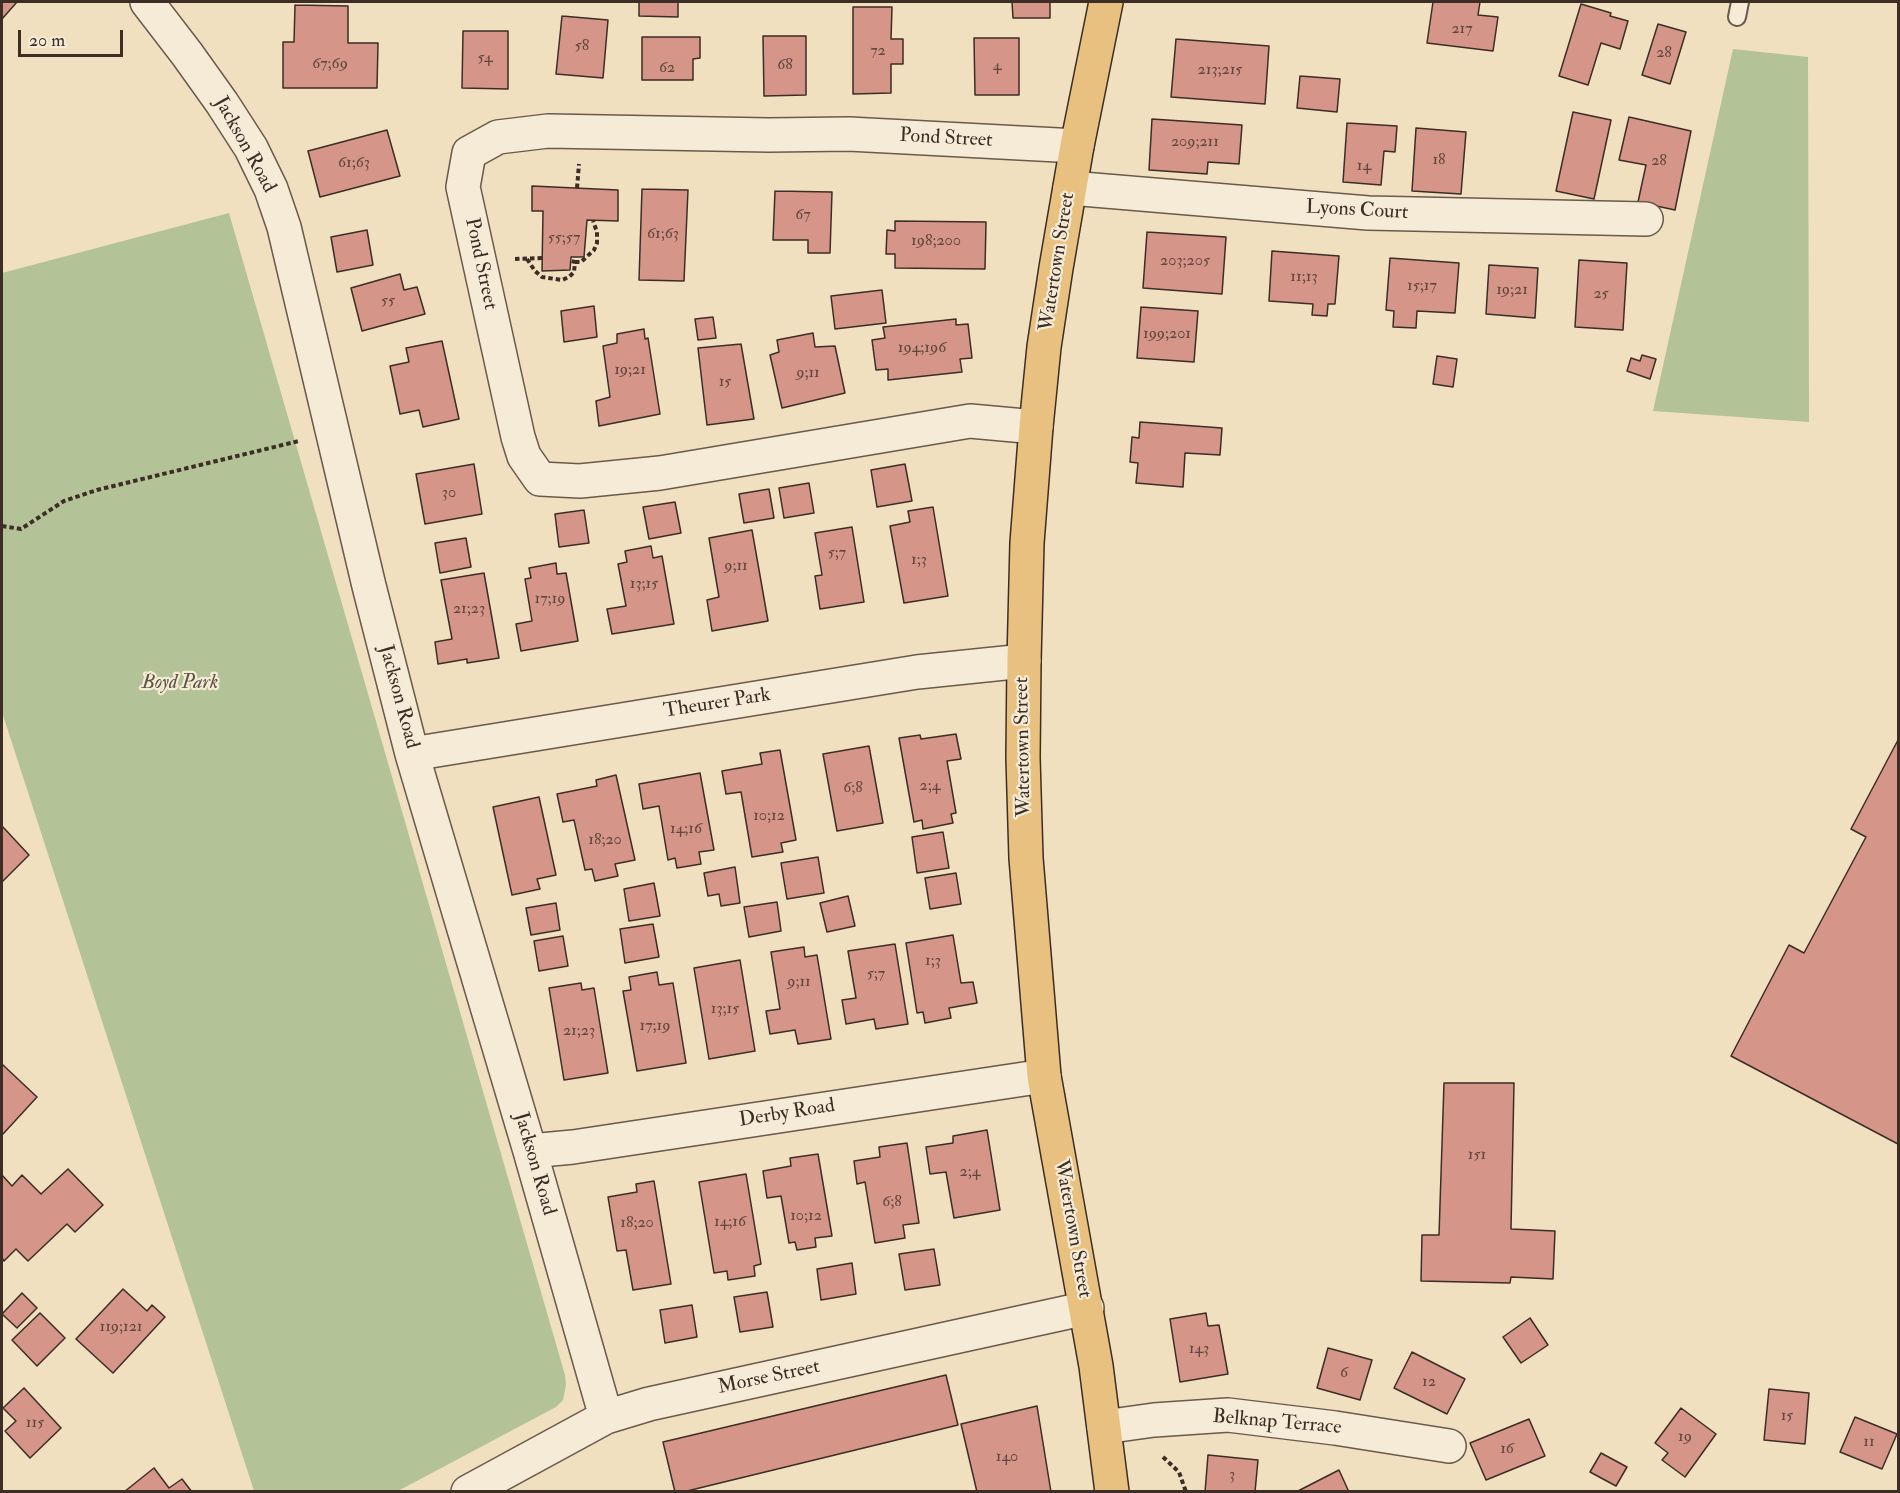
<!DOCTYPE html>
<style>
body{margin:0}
#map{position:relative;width:1900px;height:1493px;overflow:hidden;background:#f0e0c0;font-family:"IM FELL Double Pica",serif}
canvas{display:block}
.frame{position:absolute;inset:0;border:3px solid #3c2d25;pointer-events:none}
.scale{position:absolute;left:18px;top:30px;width:105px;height:27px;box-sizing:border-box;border:3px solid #3c2d25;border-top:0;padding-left:8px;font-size:18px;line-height:21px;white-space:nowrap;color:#3c2d25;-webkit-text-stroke:4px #f5ebd6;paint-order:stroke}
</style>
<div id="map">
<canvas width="1900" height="1493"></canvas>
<div class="frame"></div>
<div class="scale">20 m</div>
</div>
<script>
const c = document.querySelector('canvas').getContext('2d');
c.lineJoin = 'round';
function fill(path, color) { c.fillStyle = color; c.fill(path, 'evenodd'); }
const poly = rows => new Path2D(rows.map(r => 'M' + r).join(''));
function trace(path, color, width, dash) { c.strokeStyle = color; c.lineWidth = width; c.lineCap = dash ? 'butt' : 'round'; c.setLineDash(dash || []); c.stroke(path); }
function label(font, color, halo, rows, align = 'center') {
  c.font = font + ' "IM FELL Double Pica",serif'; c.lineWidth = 4.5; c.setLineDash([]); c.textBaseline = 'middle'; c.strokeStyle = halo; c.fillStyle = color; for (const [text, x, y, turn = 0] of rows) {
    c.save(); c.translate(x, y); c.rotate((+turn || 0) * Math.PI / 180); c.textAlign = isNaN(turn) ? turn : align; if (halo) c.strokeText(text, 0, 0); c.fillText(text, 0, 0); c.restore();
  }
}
fill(poly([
 [1733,49,1808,57,1809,422,1653,411],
 [229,213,565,1375,566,1385,563,1400,556,1407,398,1491,254,1491,2,712,2,273]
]), '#b4c397');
const building = poly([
 [2,2,17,2,2,19,2,2],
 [639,2,678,2,678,17,639,16,639,2],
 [1012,2,1050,2,1050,18,1013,18,1012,2],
 [1433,2,1480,2,1478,15,1498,17,1493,51,1427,43,1433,2],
 [1581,4,1611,13,1610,16,1628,21,1620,49,1601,43,1588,85,1559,76,1581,4],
 [295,5,348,6,348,43,378,43,377,88,283,88,283,42,294,42,295,5],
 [853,7,892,7,891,39,903,39,903,64,891,64,891,93,853,94,853,7],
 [562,16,608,20,603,78,556,74,562,16],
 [1658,24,1686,32,1670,84,1642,75,1658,24],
 [463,31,508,31,508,89,462,88,463,31],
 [763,36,806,36,806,95,764,96,763,36],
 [642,37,700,37,700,58,693,59,693,80,642,80,642,37],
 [974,38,1019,38,1019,95,975,95,974,38],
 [1176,39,1269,46,1265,104,1171,97,1176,39],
 [1300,76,1340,79,1337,112,1297,108,1300,76],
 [1573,112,1611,120,1594,199,1556,191,1573,112],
 [1629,117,1691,131,1675,210,1638,202,1646,165,1619,160,1629,117],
 [1152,119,1242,125,1239,164,1208,162,1207,174,1149,170,1152,119],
 [1347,123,1397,126,1395,152,1384,151,1381,185,1343,182,1347,123],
 [1416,128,1466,132,1461,194,1412,191,1416,128],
 [387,130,400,176,320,197,308,151,387,130],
 [532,186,618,190,618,221,587,220,584,257,571,257,570,270,542,271,543,211,532,211,532,186],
 [642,189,688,190,684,281,639,280,642,189],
 [775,191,832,192,830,253,808,253,808,240,773,240,775,191],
 [895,221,986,222,985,269,895,268,895,254,886,254,887,230,895,231,895,221],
 [367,230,373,265,337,272,331,237,367,230],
 [1147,232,1226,237,1222,294,1143,288,1147,232],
 [1272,251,1339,256,1335,304,1328,304,1327,316,1312,315,1313,304,1269,301,1272,251],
 [1390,258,1459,263,1455,313,1417,311,1416,328,1393,327,1394,311,1386,310,1390,258],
 [1579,260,1627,263,1623,330,1575,327,1579,260],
 [1489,265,1538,268,1535,318,1486,314,1489,265],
 [400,274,404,290,417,287,425,314,362,331,351,288,400,274],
 [882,290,886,323,835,329,831,296,882,290],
 [594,306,597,337,564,342,561,311,594,306],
 [1141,307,1198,311,1194,362,1137,358,1141,307],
 [713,317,716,338,698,340,695,319,713,317],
 [956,319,956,325,968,324,972,358,960,359,962,372,888,380,888,369,876,370,872,340,885,338,883,327,956,319],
 [644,329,645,339,648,338,660,414,599,426,596,401,610,397,603,346,617,343,617,334,644,329],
 [813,333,815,347,835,346,845,393,782,408,770,355,779,352,777,340,813,333],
 [442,341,459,419,423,427,419,410,400,414,390,366,409,362,406,348,442,341],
 [741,344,754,419,707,425,698,348,741,344],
 [1642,355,1656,359,1650,379,1627,371,1631,358,1640,361,1642,355],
 [1437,356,1457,359,1453,387,1433,384,1437,356],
 [1140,422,1222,428,1220,455,1185,453,1183,487,1136,483,1138,463,1130,462,1132,437,1139,438,1140,422],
 [474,464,482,514,425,524,416,474,474,464],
 [905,464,912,501,877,507,871,470,905,464],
 [809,483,814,513,784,518,779,488,809,483],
 [769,489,774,518,744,523,739,494,769,489],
 [675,502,681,533,649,539,643,507,675,502],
 [933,507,948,596,904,603,890,526,910,522,908,511,933,507],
 [584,510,589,543,559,547,555,514,584,510],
 [852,527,864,602,820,609,815,576,822,575,815,533,852,527],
 [752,530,768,621,712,631,707,600,719,597,709,538,752,530],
 [466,538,471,567,440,573,435,543,466,538],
 [651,546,653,558,662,556,674,624,612,634,607,609,626,606,618,564,627,562,625,551,651,546],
 [556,563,557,574,566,573,578,641,521,651,516,624,532,621,525,579,531,578,529,568,556,563],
 [484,573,499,658,467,663,467,659,438,664,435,642,452,639,441,580,484,573],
 [956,734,961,759,947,761,956,813,951,814,953,823,923,829,922,820,914,822,899,738,920,735,921,739,956,734],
 [1898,740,1898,1144,1731,1056,1789,945,1804,953,1866,837,1851,829,1898,740],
 [869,746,883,823,837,831,823,754,869,746],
 [780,750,796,840,781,843,783,852,752,857,741,792,726,794,722,771,762,764,760,753,780,750],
 [700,773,714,850,699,852,701,864,677,868,675,858,668,860,659,806,643,809,639,784,700,773],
 [616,775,635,860,615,864,618,876,595,881,592,869,585,870,574,820,563,822,557,794,597,786,596,780,616,775],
 [539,797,556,875,537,879,540,889,512,895,493,807,539,797],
 [2,826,29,855,2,882,2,826],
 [943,832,949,868,917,873,912,837,943,832],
 [818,857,824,893,787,899,781,863,818,857],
 [735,867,740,903,721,906,719,894,708,896,704,873,735,867],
 [956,873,961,904,930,909,925,878,956,873],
 [654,883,660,916,629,921,624,889,654,883],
 [848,896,855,926,827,932,820,903,848,896],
 [777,902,781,931,749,937,744,907,777,902],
 [556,903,560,930,531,935,526,908,556,903],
 [653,924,659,957,625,963,620,929,653,924],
 [953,935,961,983,973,982,977,1003,949,1008,951,1018,925,1023,923,1012,917,1013,906,943,953,935],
 [563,936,568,966,539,971,534,941,563,936],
 [895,944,908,1024,876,1029,874,1019,846,1024,842,1000,856,998,848,951,895,944],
 [804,947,805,957,817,955,831,1039,798,1044,795,1030,770,1034,766,1011,780,1009,771,952,804,947],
 [740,960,755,1051,709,1059,694,968,740,960],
 [657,972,659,985,673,983,686,1063,637,1071,623,991,631,990,629,977,657,972],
 [581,983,582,990,594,988,608,1073,564,1080,549,988,581,983],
 [3,1065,37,1097,3,1134,2,1132,2,1067,3,1065],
 [1444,1083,1514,1083,1511,1229,1555,1231,1553,1279,1511,1277,1510,1283,1421,1281,1422,1235,1439,1235,1444,1083],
 [987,1130,1000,1210,954,1218,946,1172,930,1174,926,1147,953,1143,953,1136,987,1130],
 [907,1143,919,1223,903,1225,905,1238,875,1243,865,1182,857,1184,854,1161,880,1157,879,1147,907,1143],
 [818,1154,832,1236,815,1238,816,1247,797,1250,795,1242,789,1243,781,1196,767,1198,763,1171,791,1166,790,1158,818,1154],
 [68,1169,103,1205,75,1232,67,1224,28,1261,16,1249,4,1261,2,1258,2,1175,12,1186,22,1175,41,1194,68,1169],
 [746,1174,761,1264,754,1266,755,1276,728,1280,727,1271,714,1273,699,1182,746,1174],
 [654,1181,671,1284,633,1290,626,1250,617,1251,608,1197,637,1192,636,1184,654,1181],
 [934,1249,940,1285,905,1290,899,1254,934,1249],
 [852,1263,856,1294,821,1300,817,1269,852,1263],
 [123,1289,147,1311,152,1305,165,1317,113,1373,76,1339,123,1289],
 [767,1292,773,1327,740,1332,734,1297,767,1292],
 [22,1293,37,1308,17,1328,2,1314,22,1293],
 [692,1305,697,1337,665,1343,660,1310,692,1305],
 [40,1313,65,1338,37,1366,12,1340,40,1313],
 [1206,1313,1208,1326,1219,1325,1228,1374,1180,1382,1170,1319,1206,1313],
 [1530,1318,1548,1345,1521,1363,1503,1337,1530,1318],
 [1328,1348,1372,1360,1360,1400,1317,1388,1328,1348],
 [1412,1352,1465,1379,1447,1414,1394,1388,1412,1352],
 [946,1375,958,1425,683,1492,675,1492,663,1442,946,1375],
 [24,1388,61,1428,30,1458,5,1431,16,1421,3,1408,24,1388],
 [1769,1389,1809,1393,1805,1444,1764,1440,1769,1389],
 [1037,1406,1051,1492,977,1492,961,1424,1037,1406],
 [1681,1408,1716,1434,1685,1477,1662,1460,1668,1453,1655,1443,1681,1408],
 [1855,1417,1897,1434,1882,1469,1840,1452,1855,1417],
 [1529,1419,1545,1456,1486,1480,1470,1443,1529,1419],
 [1601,1453,1627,1467,1616,1486,1590,1472,1601,1453],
 [1208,1455,1258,1460,1255,1492,1205,1492,1208,1455],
 [154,1468,169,1488,182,1479,192,1492,124,1492,154,1468],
 [1339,1470,1349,1492,1296,1492,1339,1470]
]);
fill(building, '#d59589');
trace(building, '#3c2d25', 1.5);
const service = poly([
 [1737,17,1740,2]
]);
const minor = poly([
 [147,2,187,54,222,103,251,148,271,189,284,227,369,586,412,754,530,1151,606,1417],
 [1070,188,1368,213,1646,219],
 [1036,427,970,421,660,473,580,481,540,479,524,456,518,437,463,187,469,153,498,137,548,131,769,135,849,134,1077,146],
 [412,754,917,672,1024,661],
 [530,1151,573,1147,1044,1076],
 [1104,1427,1154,1420,1228,1415,1335,1428,1449,1446],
 [468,1492,606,1417,649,1404,1087,1308]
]);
const primary = poly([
 [1106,2,1077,146,1056,268,1044,347,1036,427,1027,543,1024,661,1023,758,1026,858,1044,1076,1096,1366,1112,1492]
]);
trace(service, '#695a4c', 20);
trace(minor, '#695a4c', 36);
trace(primary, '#3c2d25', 36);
trace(poly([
 [577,188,579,164],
 [515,259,542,258],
 [527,259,535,271,542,277,562,280,569,277,574,272,575,262,571,261],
 [575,262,581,262,594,250,597,243,597,232,593,221],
 [2,526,21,529,64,501,97,490,299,441],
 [1163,1457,1179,1472,1186,1492]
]), '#3c2d25', 4, [4.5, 3]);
trace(service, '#f5ebd6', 16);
trace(minor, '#f5ebd6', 33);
trace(primary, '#e8c080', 33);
label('16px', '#62473e', null, [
 ["217",1462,30],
 ["58",582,47],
 ["72",878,52],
 ["28",1664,54],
 ["54",485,59],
 ["67;69",330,65],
 ["68",785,66],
 ["4",997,67],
 ["62",667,69],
 ["213;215",1220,71],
 ["209;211",1195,143],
 ["18",1439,161],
 ["28",1659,162],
 ["61;63",354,164],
 ["14",1364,167],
 ["67",803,216],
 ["61;63",663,235],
 ["55;57",564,239],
 ["198;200",936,242],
 ["203;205",1185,262],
 ["11;13",1304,278],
 ["15;17",1422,287],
 ["19;21",1512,291],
 ["25",1601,295],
 ["55",388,302],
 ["199;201",1167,335],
 ["194;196",922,349],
 ["19;21",630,371],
 ["9;11",808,374],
 ["15",725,383],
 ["30",449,494],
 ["5;7",837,554],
 ["1;3",919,561],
 ["9;11",736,567],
 ["13;15",644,585],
 ["17;19",550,600],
 ["21;23",469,610],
 ["2;4",930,787],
 ["6;8",853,789],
 ["10;12",769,817],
 ["14;16",686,830],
 ["18;20",605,841],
 ["1;3",933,962],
 ["5;7",876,975],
 ["9;11",799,983],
 ["13;15",725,1010],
 ["17;19",655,1027],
 ["21;23",579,1032],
 ["151",1477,1156],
 ["2;4",970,1173],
 ["6;8",892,1203],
 ["10;12",806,1217],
 ["14;16",730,1223],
 ["18;20",637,1224],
 ["119;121",121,1328],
 ["143",1199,1350],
 ["6",1344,1374],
 ["12",1429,1383],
 ["15",1787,1417],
 ["115",35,1424],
 ["19",1685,1438],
 ["11",1869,1443],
 ["16",1507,1450],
 ["140",1007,1458],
 ["3",1232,1476]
]);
label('20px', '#3c2d25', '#f5ebd6', [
 ["Pond Street",946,139,3],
 ["Jackson Road",244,145,61],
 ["Lyons Court",1357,211,3],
 ["Watertown Street",1058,262,-81],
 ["Pond Street",480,264,78],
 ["Jackson Road",398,697,75],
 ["Theurer Park",717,704,-9],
 ["Watertown Street",1024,747,-91],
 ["Derby Road",787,1114,-9],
 ["Jackson Road",534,1164,74],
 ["Watertown Street",1072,1229,80],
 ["Morse Street",769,1378,-12],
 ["Belknap Terrace",1277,1423,5]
]);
label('italic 20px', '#5a5242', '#f5ebd6', [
 ["Boyd Park",180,684]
]);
</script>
